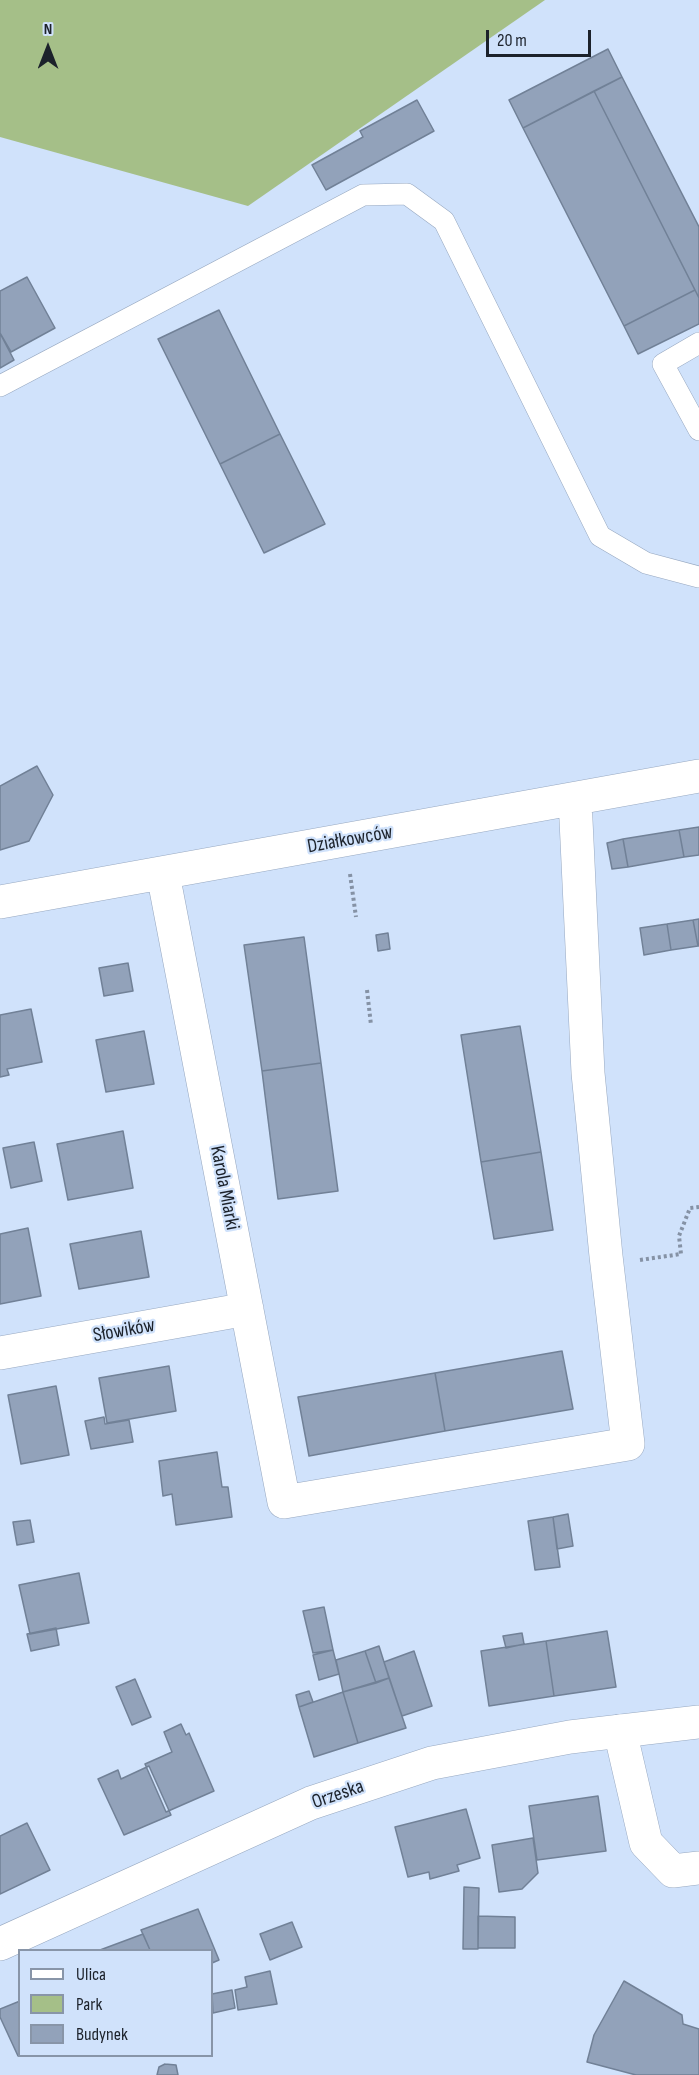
<!DOCTYPE html>
<meta charset="utf-8">
<style>
body{margin:0}
#map{position:relative;width:699px;height:2075px;overflow:hidden;background:#d0e2fb;font-family:"Sofia Sans Condensed",sans-serif}
canvas{display:block}
.legend{position:absolute;left:18px;top:1949px;width:195px;height:108px;box-sizing:border-box;background:#d0e2fb;border:2px solid #8895a8;margin:0;padding:8px 10px;list-style:none;font-size:18px;color:#1c222b}
.legend li{display:flex;align-items:center;gap:12px;height:30px}
.legend b{width:30px;border:2px solid #8895a8}
.north{position:absolute;left:18px;top:18px;width:60px;height:60px;-webkit-text-stroke:4px #d0e2fb;paint-order:stroke;rotate:0deg;font-size:16px;font-weight:700;line-height:24px;text-align:center;color:#1c222b}
.north::after{content:'';display:block;margin:auto;width:21px;height:27px;background:#1c222b;clip-path:polygon(50% 0,100% 100%,50% 72%,0 100%)}
.scale{position:absolute;left:486px;top:30px;width:105px;height:27px;box-sizing:border-box;border:3px solid #1c222b;border-top:0;padding-left:8px;font-size:18px;line-height:21px;white-space:nowrap;color:#1c222b;-webkit-text-stroke:4px #d0e2fb;paint-order:stroke}
</style>
<div id="map">
<canvas width="699" height="2075"></canvas>
<ul class="legend">
<li><b style="height:8px;background:#fff"></b>Ulica</li>
<li><b style="height:16px;background:#a5bf88"></b>Park</li>
<li><b style="height:16px;background:#92a2ba"></b>Budynek</li>
</ul>
<div class="north">N</div>
<div class="scale">20 m</div>
</div>
<script>
const c = document.querySelector('canvas').getContext('2d');
c.lineJoin = 'round';
function fill(path, color) { c.fillStyle = color; c.fill(path, 'evenodd'); }
const poly = rows => new Path2D(rows.map(r => 'M' + r).join(''));
function trace(path, color, width, dash) { c.strokeStyle = color; c.lineWidth = width; c.lineCap = dash ? 'butt' : 'round'; c.setLineDash(dash || []); c.stroke(path); }
function label(font, color, halo, rows, align = 'center') {
  c.font = font + ' "Sofia Sans Condensed",sans-serif'; c.lineWidth = 4.5; c.setLineDash([]); c.textBaseline = 'middle'; c.strokeStyle = halo; c.fillStyle = color; for (const [text, x, y, turn = 0] of rows) {
    c.save(); c.translate(x, y); c.rotate((+turn || 0) * Math.PI / 180); c.textAlign = isNaN(turn) ? turn : align; if (halo) c.strokeText(text, 0, 0); c.fillText(text, 0, 0); c.restore();
  }
}
fill(poly([
 [0,0,545,0,248,206,0,137]
]), '#a5bf88');
const building = poly([
 [608,49,622,77,523,128,509,100,608,49],
 [622,77,699,227,699,298,594,91,622,77],
 [594,91,695,290,624,326,523,128,594,91],
 [417,100,434,131,326,190,312,165,363,137,360,131,417,100],
 [27,277,55,328,11,352,0,333,0,291,27,277],
 [695,290,699,298,699,324,638,354,624,326,695,290],
 [219,310,280,434,220,464,158,339,219,310],
 [0,333,14,360,0,368,0,333],
 [280,434,325,524,264,553,220,464,280,434],
 [37,766,53,795,29,841,0,850,0,786,37,766],
 [699,827,699,855,684,857,679,830,699,827],
 [679,830,684,857,628,867,623,839,679,830],
 [623,839,628,867,612,869,607,843,623,839],
 [699,919,699,946,698,946,693,920,699,919],
 [693,920,698,946,671,950,667,924,693,920],
 [667,924,671,950,644,955,640,928,667,924],
 [388,933,390,949,378,951,376,935,388,933],
 [304,937,321,1063,262,1071,244,945,304,937],
 [128,963,133,991,104,996,99,968,128,963],
 [31,1009,42,1062,7,1069,9,1075,0,1077,0,1015,31,1009],
 [520,1026,541,1152,481,1162,461,1035,520,1026],
 [144,1031,154,1084,106,1092,96,1040,144,1031],
 [321,1063,338,1191,278,1199,262,1071,321,1063],
 [123,1131,133,1188,68,1200,57,1144,123,1131],
 [34,1142,42,1181,11,1188,3,1148,34,1142],
 [541,1152,553,1230,494,1239,481,1162,541,1152],
 [28,1228,41,1296,0,1304,0,1234,28,1228],
 [141,1231,149,1277,79,1289,70,1244,141,1231],
 [562,1351,573,1409,445,1431,435,1373,562,1351],
 [169,1366,176,1411,107,1423,99,1378,169,1366],
 [435,1373,445,1431,309,1456,298,1397,435,1373],
 [56,1386,69,1455,21,1464,8,1395,56,1386],
 [104,1417,105,1424,129,1420,133,1442,91,1449,85,1421,104,1417],
 [217,1452,222,1487,228,1487,232,1517,176,1525,172,1494,163,1496,159,1461,217,1452],
 [568,1514,573,1546,557,1549,553,1517,568,1514],
 [553,1517,560,1567,535,1570,528,1521,553,1517],
 [30,1520,34,1542,17,1545,13,1522,30,1520],
 [79,1573,89,1623,30,1634,19,1585,79,1573],
 [324,1607,333,1650,313,1653,303,1611,324,1607],
 [56,1628,59,1645,31,1651,27,1634,56,1628],
 [607,1631,616,1687,554,1696,546,1641,607,1631],
 [522,1633,524,1644,506,1648,503,1636,522,1633],
 [546,1641,554,1696,489,1706,481,1651,546,1641],
 [379,1646,389,1678,376,1683,365,1651,379,1646],
 [333,1650,339,1674,319,1680,313,1655,333,1650],
 [365,1651,376,1683,343,1692,336,1660,365,1651],
 [414,1651,432,1706,402,1716,384,1662,414,1651],
 [389,1678,406,1728,358,1743,343,1692,389,1678],
 [135,1679,151,1717,132,1725,116,1687,135,1679],
 [309,1691,313,1702,299,1707,296,1695,309,1691],
 [343,1692,358,1743,314,1757,299,1707,343,1692],
 [181,1724,186,1735,189,1733,214,1791,166,1812,145,1764,172,1752,164,1732,181,1724],
 [149,1766,171,1815,124,1835,98,1779,118,1770,121,1779,149,1766],
 [598,1796,606,1851,537,1860,529,1806,598,1796],
 [466,1809,480,1858,457,1865,459,1871,430,1879,429,1872,408,1877,395,1827,466,1809],
 [27,1823,50,1870,0,1894,0,1836,27,1823],
 [533,1838,538,1873,522,1889,499,1892,492,1845,533,1838],
 [464,1887,479,1888,478,1949,463,1949,464,1887],
 [198,1909,219,1960,212,1963,212,1950,150,1950,141,1930,198,1909],
 [478,1916,515,1917,515,1948,478,1948,478,1916],
 [292,1922,302,1947,270,1960,260,1934,292,1922],
 [143,1934,150,1950,100,1950,143,1934],
 [270,1971,277,2004,238,2010,235,1990,247,1987,245,1977,270,1971],
 [624,1981,682,2015,683,2024,699,2029,699,2075,636,2075,587,2062,594,2035,624,1981],
 [232,1990,235,2008,213,2013,212,1994,232,1990],
 [20,2001,20,2055,18,2056,0,2017,0,2009,20,2001],
 [165,2064,176,2065,178,2075,157,2075,159,2067,165,2064]
]);
fill(building, '#92a2ba');
trace(building, '#718197', 1.5);
const lane = poly([
 [699,343,663,364,699,430],
 [0,386,363,195,407,194,444,221,600,536,646,563,699,577]
]);
const street = poly([
 [163,874,284,1502,628,1444,606,1256,588,1073,575,799],
 [0,902,699,776],
 [0,1353,247,1309],
 [620,1731,646,1843,673,1871,699,1868]
]);
const secondary = poly([
 [0,1944,311,1803,432,1763,570,1737,699,1722]
]);
trace(lane, '#97a8c0', 22);
trace(street, '#97a8c0', 34);
trace(secondary, '#97a8c0', 34);
trace(poly([
 [350,874,356,917],
 [367,990,371,1025],
 [640,1260,681,1254,679,1236,690,1208,699,1207]
]), '#8592a5', 4, [3, 3]);
trace(lane, '#fff', 21);
trace(street, '#fff', 33);
trace(secondary, '#fff', 33);
label('20px', '#1c222b', '#d0e2fb', [
 ["Działkowców",350,840,-10],
 ["Karola Miarki",224,1188,79],
 ["Słowików",124,1331,-10],
 ["Orzeska",338,1795,-19]
]);
</script>
